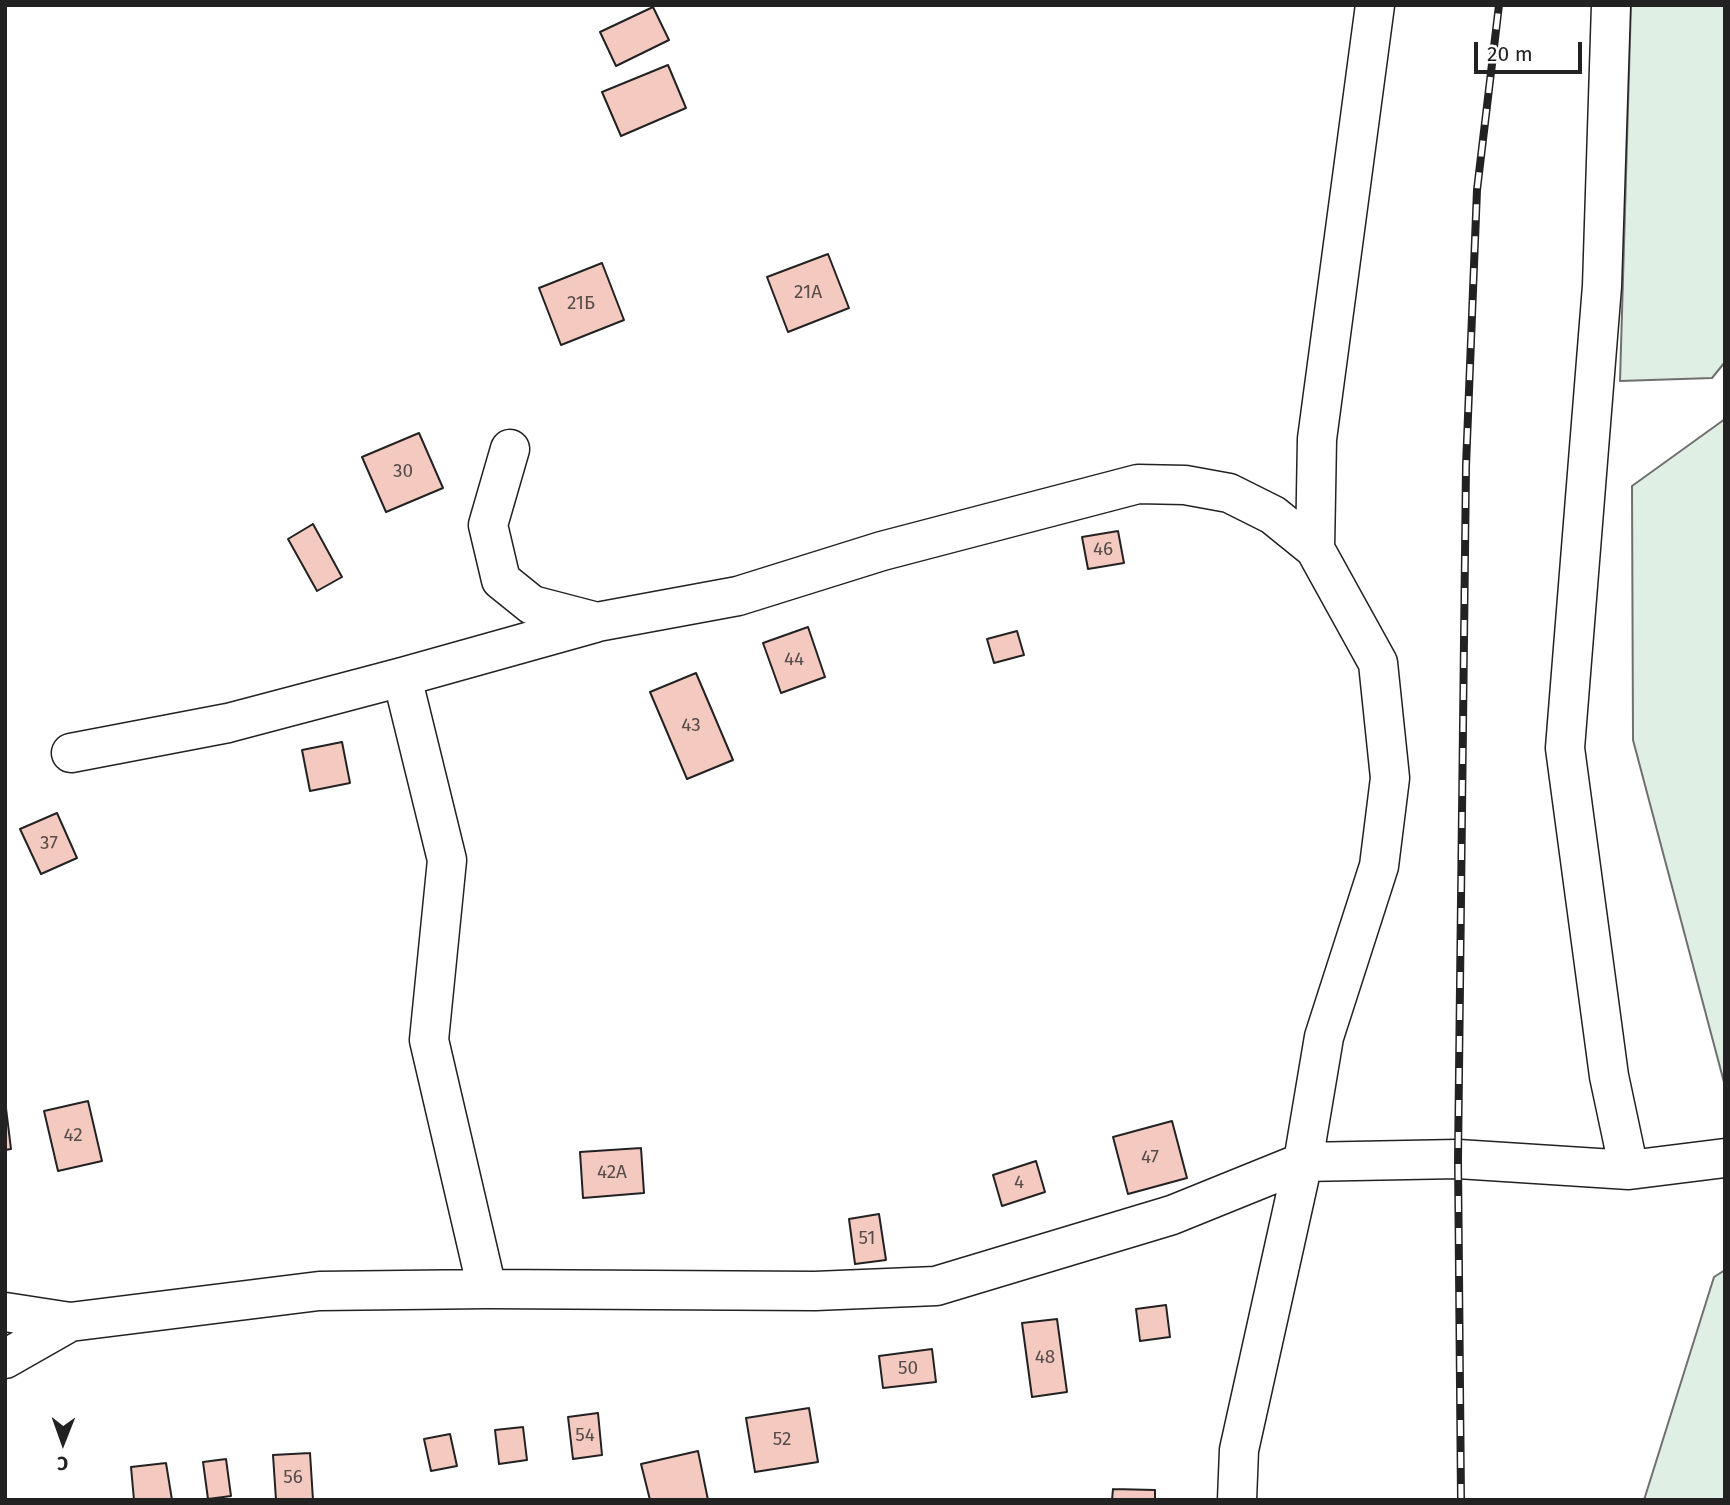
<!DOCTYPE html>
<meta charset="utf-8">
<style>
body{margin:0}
#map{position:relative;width:1730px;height:1505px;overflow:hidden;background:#fff;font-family:"Fira Sans",sans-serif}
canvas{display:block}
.frame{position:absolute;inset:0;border:7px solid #222;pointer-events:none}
.north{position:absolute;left:28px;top:1407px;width:70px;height:70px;-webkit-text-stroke:5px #fff;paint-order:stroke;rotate:181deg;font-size:19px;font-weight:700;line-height:28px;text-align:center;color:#222}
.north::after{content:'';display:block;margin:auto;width:24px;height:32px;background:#222;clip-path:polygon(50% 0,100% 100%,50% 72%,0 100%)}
.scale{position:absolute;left:1474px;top:42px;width:108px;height:32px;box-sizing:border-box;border:4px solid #222;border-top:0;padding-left:9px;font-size:21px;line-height:24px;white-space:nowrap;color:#222;-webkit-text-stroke:5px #fff;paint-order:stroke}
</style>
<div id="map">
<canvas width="1730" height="1505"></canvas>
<div class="frame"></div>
<div class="north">С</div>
<div class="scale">20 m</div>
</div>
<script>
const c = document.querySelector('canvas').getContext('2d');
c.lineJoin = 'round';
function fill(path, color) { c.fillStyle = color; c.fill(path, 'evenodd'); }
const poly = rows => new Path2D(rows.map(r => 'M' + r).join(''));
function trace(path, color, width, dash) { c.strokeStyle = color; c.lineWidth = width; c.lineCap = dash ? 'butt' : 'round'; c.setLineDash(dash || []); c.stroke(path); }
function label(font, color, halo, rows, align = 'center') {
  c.font = font + ' "Fira Sans",sans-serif'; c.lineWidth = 5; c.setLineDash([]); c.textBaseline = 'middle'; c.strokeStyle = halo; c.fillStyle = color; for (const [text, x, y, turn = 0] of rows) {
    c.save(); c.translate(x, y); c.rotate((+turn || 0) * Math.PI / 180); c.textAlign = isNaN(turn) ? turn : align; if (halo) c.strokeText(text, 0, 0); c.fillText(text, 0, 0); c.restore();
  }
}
const green = poly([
 [1631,5,1725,5,1725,362,1712,378,1620,381,1631,5],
 [1725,419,1725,1086,1633,740,1632,486,1725,419],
 [1725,1270,1725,1500,1644,1500,1714,1277,1725,1270]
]);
fill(green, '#e0efe3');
trace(green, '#6f6f6f', 2);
const building = poly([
 [653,7,669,40,616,66,600,32,653,7],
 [668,65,686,108,621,136,602,92,668,65],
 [828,254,849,308,788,332,767,277,828,254],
 [602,263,624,320,561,345,539,288,602,263],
 [419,433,443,488,386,512,362,457,419,433],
 [313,524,342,577,317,591,288,539,313,524],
 [1118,531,1124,563,1088,569,1082,537,1118,531],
 [808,627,825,677,781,693,763,643,808,627],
 [1017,631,1024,655,994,663,987,639,1017,631],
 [696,673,733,760,687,779,650,692,696,673],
 [342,742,350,783,310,791,302,750,342,742],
 [57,813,77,858,41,874,20,829,57,813],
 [5,1100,11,1149,5,1150,5,1100],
 [88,1101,102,1161,58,1171,44,1111,88,1101],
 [1172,1121,1187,1178,1128,1194,1113,1137,1172,1121],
 [641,1148,644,1193,583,1198,580,1152,641,1148],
 [1036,1161,1045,1192,1002,1206,993,1175,1036,1161],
 [879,1214,886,1260,855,1264,849,1219,879,1214],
 [1166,1305,1170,1337,1140,1341,1136,1309,1166,1305],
 [1057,1319,1067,1392,1032,1397,1022,1323,1057,1319],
 [932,1349,936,1382,883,1388,879,1356,932,1349],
 [809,1408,818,1462,755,1472,746,1418,809,1408],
 [598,1413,602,1455,573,1459,568,1417,598,1413],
 [523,1427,527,1460,499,1464,495,1430,523,1427],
 [450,1434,457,1466,431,1471,424,1439,450,1434],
 [698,1451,708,1500,650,1500,641,1464,698,1451],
 [310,1453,313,1500,276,1500,273,1455,310,1453],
 [226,1459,231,1496,208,1499,203,1462,226,1459],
 [166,1463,172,1500,134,1500,131,1467,166,1463],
 [1113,1489,1155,1490,1155,1500,1112,1500,1113,1489]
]);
fill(building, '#f3c9c0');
trace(building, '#222', 2);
const minor = poly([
 [1611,5,1602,286,1565,748,1609,1076,1629,1170],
 [510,449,488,525,501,580,532,605,597,622,738,596,882,551,1138,484,1185,485,1229,493,1273,515,1315,549,1378,663,1390,778,1379,866,1324,1037,1303,1162,1239,1450,1237,1500],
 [1315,549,1317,439,1375,5],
 [402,677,447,860,429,1040,487,1289],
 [71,753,228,723,402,677,595,623],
 [5,1312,70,1322,319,1291,487,1289,815,1291,936,1286,1172,1215,1303,1162,1458,1159,1629,1170,1725,1158],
 [5,1359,70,1322]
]);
trace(minor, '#222', 41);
trace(minor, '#fff', 38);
const rail = poly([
 [1461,1500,1458,1159,1466,466,1477,190,1499,5]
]);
trace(rail, '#222', 8);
trace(rail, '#fff', 5, [16]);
label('19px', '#564c4a', null, [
 ["21А",808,293],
 ["21Б",581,304],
 ["30",403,472],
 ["46",1103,550],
 ["44",794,660],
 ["43",691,726],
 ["37",49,844],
 ["42",73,1136],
 ["47",1150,1158],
 ["42А",612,1173],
 ["4",1019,1183],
 ["51",867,1239],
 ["48",1045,1358],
 ["50",908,1369],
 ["54",585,1436],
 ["52",782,1440],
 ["56",293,1478]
]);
</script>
